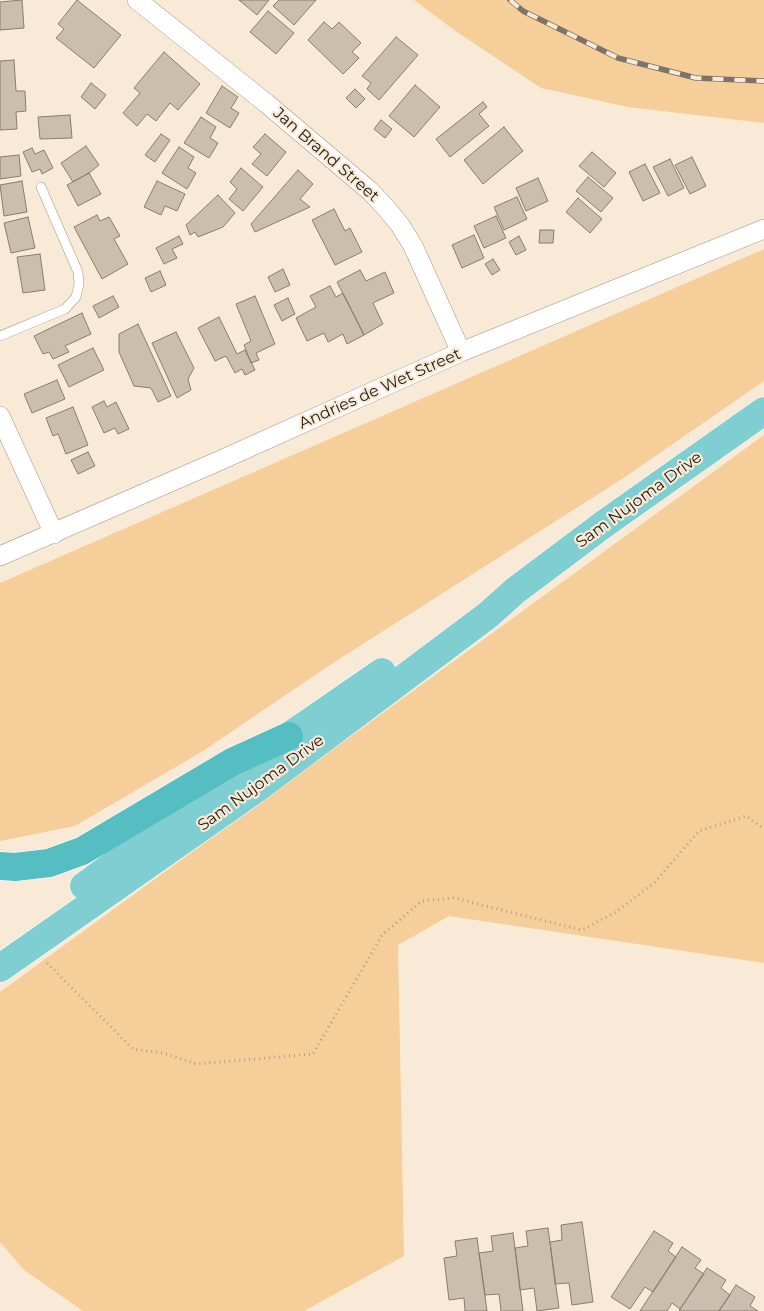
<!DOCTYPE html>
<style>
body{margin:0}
canvas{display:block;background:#f8ead7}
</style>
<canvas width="764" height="1311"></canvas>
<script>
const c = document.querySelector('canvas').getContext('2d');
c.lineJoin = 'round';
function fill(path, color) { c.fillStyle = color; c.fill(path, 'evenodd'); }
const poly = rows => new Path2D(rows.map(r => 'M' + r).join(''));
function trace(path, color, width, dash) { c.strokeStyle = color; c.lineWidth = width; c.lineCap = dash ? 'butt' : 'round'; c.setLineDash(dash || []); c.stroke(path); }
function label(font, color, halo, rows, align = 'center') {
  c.font = font + ' Montserrat,sans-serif'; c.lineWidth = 4.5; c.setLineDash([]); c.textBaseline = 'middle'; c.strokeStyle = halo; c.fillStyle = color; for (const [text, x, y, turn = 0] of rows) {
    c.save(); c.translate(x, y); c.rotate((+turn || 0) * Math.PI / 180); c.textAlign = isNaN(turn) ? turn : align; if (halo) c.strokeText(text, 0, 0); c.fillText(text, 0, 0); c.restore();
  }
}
fill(poly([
 [414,0,764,0,764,123,628,107,541,88,454,30],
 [764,249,764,381,625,477,330,665,203,751,75,826,0,841,0,583],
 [764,435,764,963,449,916,398,945,404,1256,304,1311,83,1311,24,1270,0,1242,0,992]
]), '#f6ce9a');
const building = poly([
 [22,0,24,28,0,30,0,2,22,0],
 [77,0,121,35,94,68,56,38,64,29,58,24,77,0],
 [239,0,269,0,257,15,239,0],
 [279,0,316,0,294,25,273,6,279,0],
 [268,11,294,33,276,54,250,32,268,11],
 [324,22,332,29,339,22,361,43,352,52,359,58,343,74,308,40,324,22],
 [396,37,418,55,379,100,367,89,371,83,362,76,396,37],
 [164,52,200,84,178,110,170,103,156,121,147,114,137,126,123,113,140,93,134,88,164,52],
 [14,60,16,91,25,91,26,111,16,112,17,129,0,130,0,61,14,60],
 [91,83,106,95,95,109,81,97,91,83],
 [415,85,440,107,414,137,389,116,415,85],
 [222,86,238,97,231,108,239,113,230,128,206,113,222,86],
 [355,89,365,99,356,108,346,98,355,89],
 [483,102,487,107,479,114,489,126,450,157,436,139,483,102],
 [70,115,72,138,40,139,38,117,70,115],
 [201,117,216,127,210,138,218,143,209,158,184,143,201,117],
 [381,120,392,129,385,138,374,129,381,120],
 [504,127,523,151,483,184,464,160,504,127],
 [161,134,170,140,155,162,145,155,161,134],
 [265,134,286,152,267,176,252,164,261,154,253,147,265,134],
 [86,146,99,165,89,173,73,182,61,163,86,146],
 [179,147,194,157,188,168,196,173,187,189,162,173,179,147],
 [32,148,35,154,44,150,53,168,42,174,40,169,32,172,23,152,32,148],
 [592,152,616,173,604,187,579,166,592,152],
 [19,155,21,176,0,179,0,157,19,155],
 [692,157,706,186,690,194,675,165,692,157],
 [670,159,684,188,668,196,653,167,670,159],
 [645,164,660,193,643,201,629,172,645,164],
 [241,168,263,187,243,211,229,199,237,189,230,182,241,168],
 [298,170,313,184,300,199,310,207,255,232,251,224,298,170],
 [89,173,101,194,78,206,67,185,89,173],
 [588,177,613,198,601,212,576,191,588,177],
 [538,178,548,201,526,211,516,188,538,178],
 [22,181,27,212,4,216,0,185,22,181],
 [157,181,185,194,177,211,165,206,161,215,144,207,157,181],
 [218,195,235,213,223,227,198,237,195,232,190,235,186,225,218,195],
 [517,197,527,219,504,230,494,207,517,197],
 [578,198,602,219,590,233,566,212,578,198],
 [334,209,345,231,350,228,362,252,335,265,312,220,334,209],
 [97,215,100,221,109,217,120,236,114,239,128,264,102,279,74,227,97,215],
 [496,216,506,238,484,248,474,226,496,216],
 [28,217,35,248,11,253,4,223,28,217],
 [540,230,554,230,553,243,539,243,540,230],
 [474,235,484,258,462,268,452,245,474,235],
 [179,236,183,244,172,249,177,258,164,264,156,248,179,236],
 [519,236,526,250,516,255,509,242,519,236],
 [40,254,45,290,23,293,17,257,40,254],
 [493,259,500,270,492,275,485,264,493,259],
 [283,269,290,285,275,292,268,277,283,269],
 [360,270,366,281,385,272,394,293,373,303,383,324,364,335,337,282,360,270],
 [160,271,166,285,151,292,145,278,160,271],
 [330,286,336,297,343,293,364,335,347,344,343,334,328,342,324,333,307,341,296,318,316,307,310,296,330,286],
 [113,296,119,307,99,318,93,306,113,296],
 [255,296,275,344,256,353,259,360,251,363,244,345,251,341,236,304,255,296],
 [288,298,295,314,282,321,274,305,288,298],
 [82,313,91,334,65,346,69,352,53,359,49,352,43,354,34,336,82,313],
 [219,317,237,354,245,350,255,370,245,375,242,369,235,373,226,356,215,361,198,328,219,317],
 [138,324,171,396,158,402,151,388,134,386,119,352,119,334,138,324],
 [176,332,194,368,188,379,191,390,177,398,152,343,176,332],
 [93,348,104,370,69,387,58,365,93,348],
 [57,380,65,399,32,413,24,394,57,380],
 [104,401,107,407,116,402,129,429,118,434,115,428,104,433,92,407,104,401],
 [73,407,88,445,66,454,58,434,53,436,46,418,73,407],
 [88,452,95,466,78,474,71,460,88,452],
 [582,1222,593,1302,572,1305,569,1283,555,1284,550,1242,562,1240,561,1225,582,1222],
 [548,1228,559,1308,537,1311,534,1288,520,1290,515,1248,528,1246,526,1231,548,1228],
 [654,1231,673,1243,668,1251,676,1257,653,1292,645,1287,630,1309,611,1297,654,1231],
 [513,1233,523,1311,501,1311,499,1294,485,1295,479,1253,493,1251,491,1236,513,1233],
 [477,1238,487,1311,465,1311,464,1298,449,1300,444,1258,457,1256,455,1241,477,1238],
 [682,1247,701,1260,695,1268,704,1274,680,1309,672,1303,667,1311,640,1311,682,1247],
 [707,1268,726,1280,721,1288,730,1295,719,1311,679,1311,707,1268],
 [736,1285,755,1297,750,1306,758,1311,719,1311,736,1285]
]);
fill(building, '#ccbead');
trace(building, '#8a7d6d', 1);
const service = poly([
 [0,336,65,309,76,297,79,284,78,272,41,187]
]);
const minor = poly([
 [137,0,266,103,370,191,386,208,400,225,413,246,461,352],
 [0,416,54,534],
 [0,556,221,460,461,352,764,229]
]);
const primary = poly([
 [84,886,289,736,382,672],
 [0,968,256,789,488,615,516,590,604,524,764,411]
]);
const trunk = poly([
 [0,866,15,867,49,863,82,851,232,762,289,736]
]);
trace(service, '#a49685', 10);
trace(minor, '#a49685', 20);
trace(primary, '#fff', 29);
trace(trunk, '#fff', 29);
trace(poly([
 [47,963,133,1049,163,1053,197,1064,313,1054,382,935,422,901,454,898,582,930,616,912,655,882,699,831,746,816,764,829]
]), '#ada293', 3, [1, 4]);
trace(service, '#fff', 9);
trace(minor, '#fff', 19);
trace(primary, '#7fced1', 28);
trace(trunk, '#54bec2', 28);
const rail = poly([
 [510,0,523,11,618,58,696,78,764,81]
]);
trace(rail, '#7d7469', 5.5);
trace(rail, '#f8ead7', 4, [11]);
label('16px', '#201b15', '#f8ead7', [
 ["Jan Brand Street",326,155,41],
 ["Andries de Wet Street",380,389,-24],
 ["Sam Nujoma Drive",639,500,-36],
 ["Sam Nujoma Drive",261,783,-36]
]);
</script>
